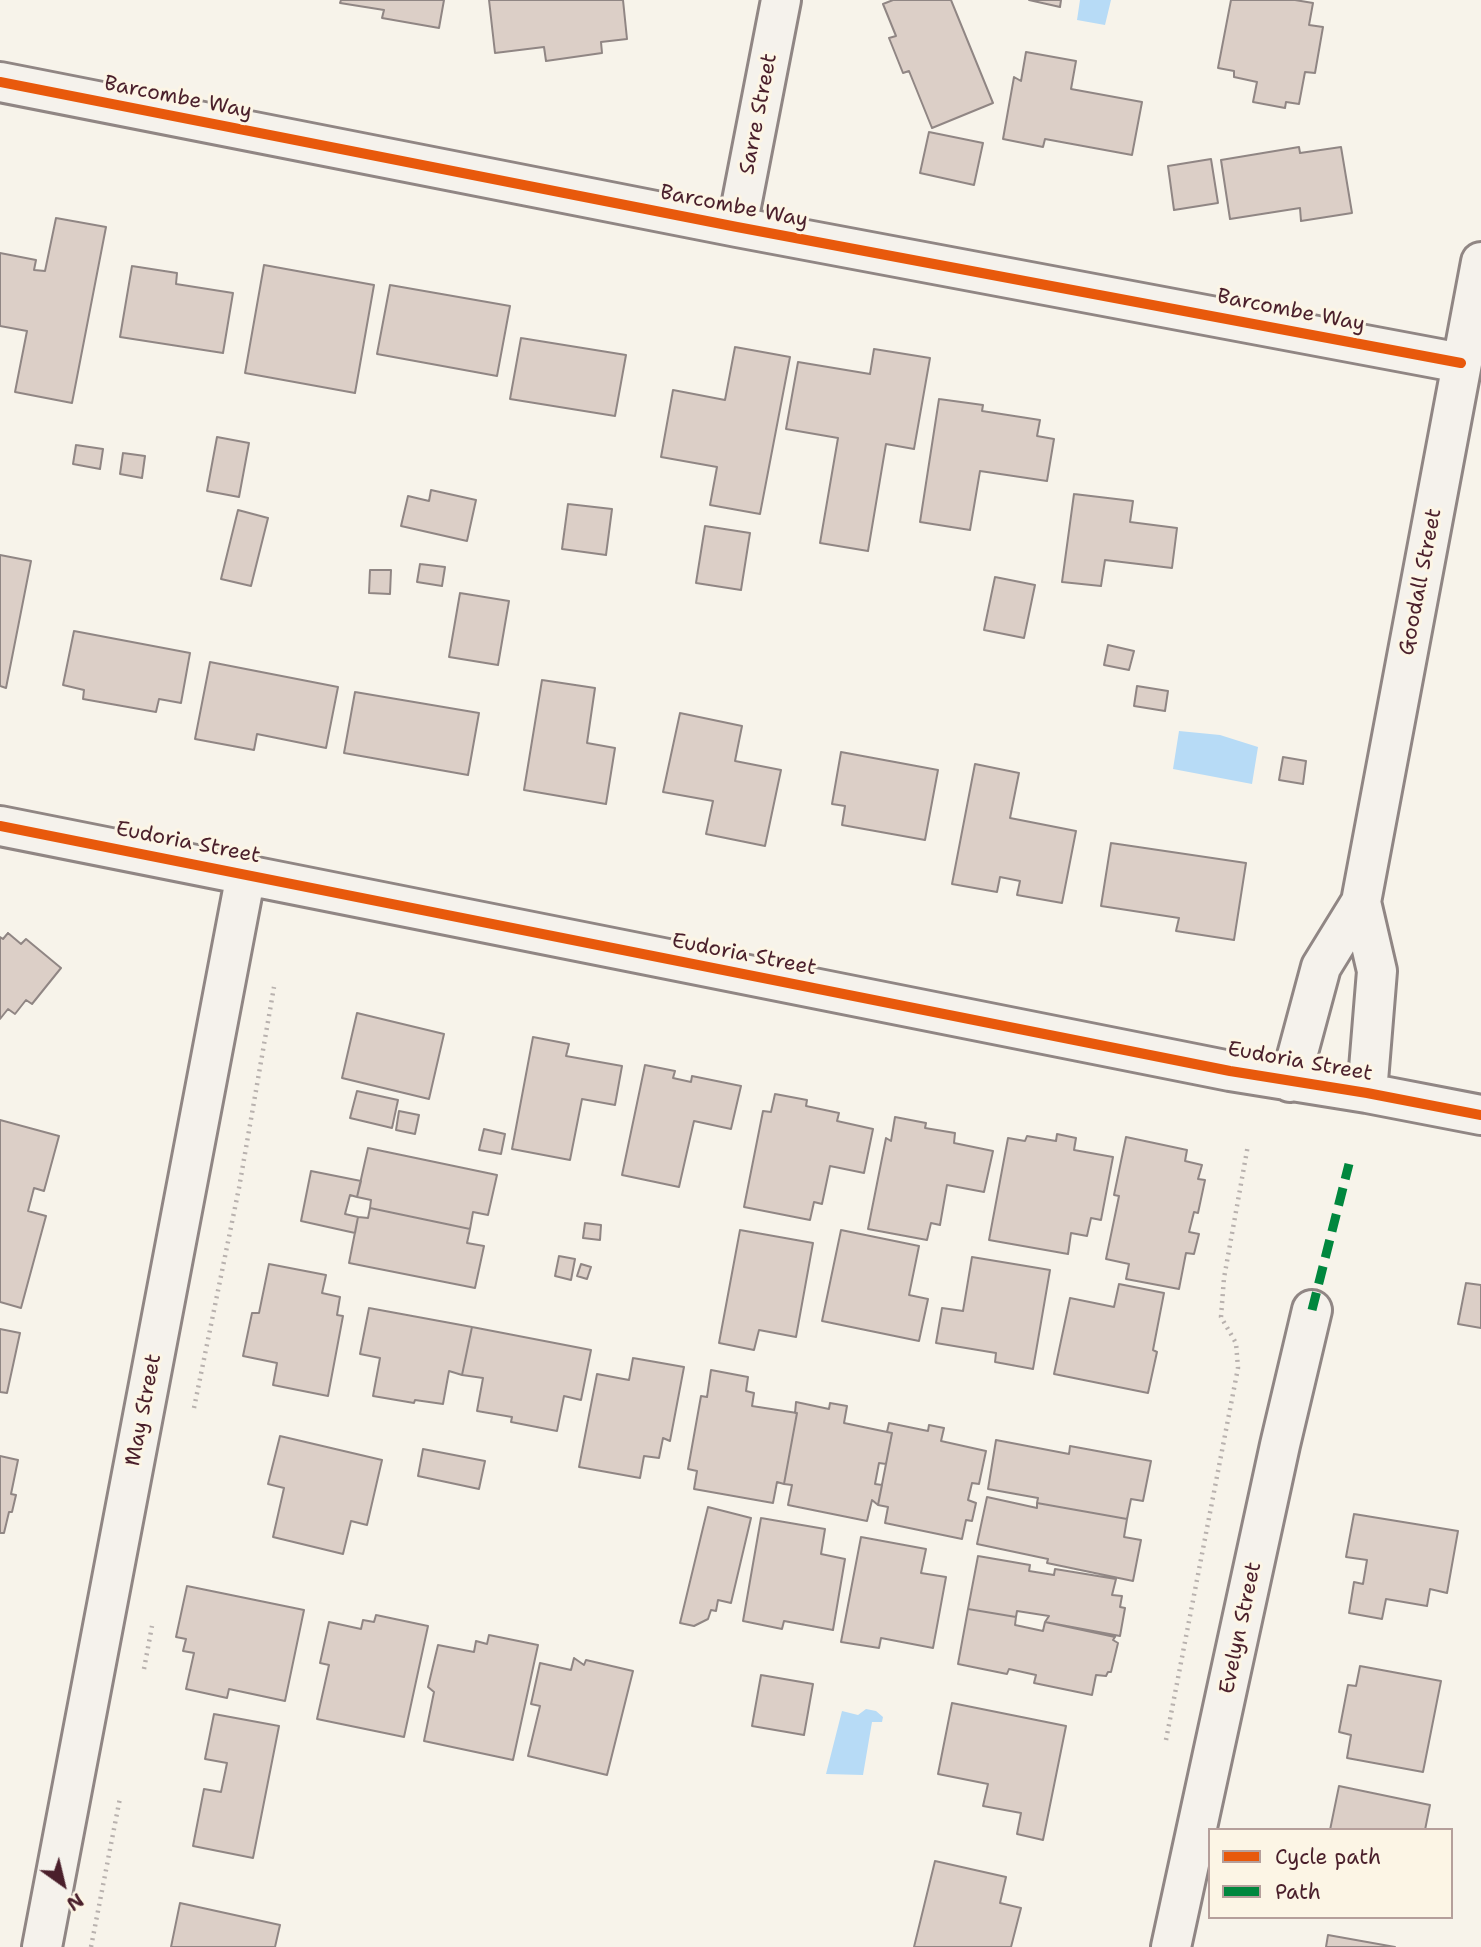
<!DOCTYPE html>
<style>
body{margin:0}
#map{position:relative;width:1481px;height:1947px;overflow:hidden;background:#f7f3ea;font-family:"Shantell Sans",sans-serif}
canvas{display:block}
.legend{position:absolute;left:1208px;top:1828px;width:245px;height:91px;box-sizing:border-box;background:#fcf5e5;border:2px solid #b59f9b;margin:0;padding:9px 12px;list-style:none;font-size:21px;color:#4a1f2b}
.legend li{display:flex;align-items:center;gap:14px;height:35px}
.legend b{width:35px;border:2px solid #b59f9b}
.north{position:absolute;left:28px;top:1849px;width:70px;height:70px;-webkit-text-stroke:5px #fcf5e5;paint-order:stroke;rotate:146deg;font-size:19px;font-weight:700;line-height:28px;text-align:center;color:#4a1f2b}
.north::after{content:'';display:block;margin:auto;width:24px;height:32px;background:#4a1f2b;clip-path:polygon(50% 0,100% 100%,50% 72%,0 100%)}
</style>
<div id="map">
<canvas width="1481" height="1947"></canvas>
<ul class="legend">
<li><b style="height:9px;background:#e8590c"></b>Cycle path</li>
<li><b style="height:9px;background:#00873e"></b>Path</li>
</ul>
<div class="north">N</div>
</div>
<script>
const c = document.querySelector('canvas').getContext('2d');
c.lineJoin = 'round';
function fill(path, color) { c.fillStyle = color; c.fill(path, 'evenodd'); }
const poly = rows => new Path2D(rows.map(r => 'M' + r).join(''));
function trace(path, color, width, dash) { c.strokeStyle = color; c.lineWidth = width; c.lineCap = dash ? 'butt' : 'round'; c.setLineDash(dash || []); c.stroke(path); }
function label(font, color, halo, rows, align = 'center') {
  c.font = font + ' "Shantell Sans",sans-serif'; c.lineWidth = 6; c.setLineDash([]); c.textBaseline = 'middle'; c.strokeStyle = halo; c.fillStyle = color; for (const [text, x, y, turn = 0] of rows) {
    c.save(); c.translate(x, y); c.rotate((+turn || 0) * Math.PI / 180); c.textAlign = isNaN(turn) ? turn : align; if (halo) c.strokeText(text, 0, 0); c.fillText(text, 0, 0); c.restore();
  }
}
fill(poly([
 [1080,0,1111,0,1105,25,1077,20],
 [1179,731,1220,735,1258,747,1252,784,1173,769],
 [866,1709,876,1711,883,1717,882,1722,872,1722,863,1775,826,1774,842,1711,858,1715]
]), '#b7dbf6');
const building = poly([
 [341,0,444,0,439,28,382,18,384,10,340,3,341,0],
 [489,0,623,0,627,39,601,42,602,53,546,61,544,47,495,53,489,0],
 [893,0,951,0,993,103,932,128,909,71,903,73,889,38,896,36,883,4,893,0],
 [1029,0,1061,0,1060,7,1029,0],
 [1231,0,1295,0,1313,3,1309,25,1323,27,1315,73,1305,72,1299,104,1286,102,1285,108,1253,102,1257,82,1234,77,1234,71,1218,68,1231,0],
 [1026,52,1076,61,1071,89,1142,102,1132,155,1045,139,1043,147,1003,139,1014,77,1021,81,1026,52],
 [929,132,983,143,974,185,920,173,929,132],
 [1299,147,1300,153,1341,147,1352,213,1301,221,1300,208,1230,219,1221,160,1299,147],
 [1211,159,1218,203,1174,210,1168,166,1211,159],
 [56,218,106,227,72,403,15,392,27,331,0,326,0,253,36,260,34,270,45,271,56,218],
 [264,265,374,285,355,393,245,373,264,265],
 [132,266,177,273,176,284,233,293,223,353,120,337,132,266],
 [390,285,510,306,497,376,377,354,390,285],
 [521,338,626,355,615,416,510,399,521,338],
 [735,347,790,357,760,514,710,505,717,467,661,457,673,390,725,400,735,347],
 [874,349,930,358,914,449,886,444,868,551,820,543,838,438,786,429,798,362,870,374,874,349],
 [939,399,983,405,982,411,1040,420,1037,436,1054,439,1047,481,980,471,970,530,920,522,939,399],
 [217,437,249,443,239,497,207,491,217,437],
 [76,445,103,449,100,469,73,464,76,445],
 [123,453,145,456,142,478,120,474,123,453],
 [431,490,476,500,467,541,401,526,408,496,429,501,431,490],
 [1074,494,1133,501,1130,522,1177,528,1172,568,1105,560,1101,586,1062,582,1074,494],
 [568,504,612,509,606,555,562,549,568,504],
 [238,510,268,518,251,586,221,579,238,510],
 [705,526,750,533,741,590,696,583,705,526],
 [0,555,31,561,6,688,0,686,0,555],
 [420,564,445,567,442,586,417,582,420,564],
 [370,570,391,570,390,594,369,593,370,570],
 [995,577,1035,585,1024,638,984,630,995,577],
 [460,593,509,601,498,665,449,657,460,593],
 [74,631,190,653,181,703,159,699,156,712,83,699,84,690,63,685,74,631],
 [1108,645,1134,651,1129,670,1104,665,1108,645],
 [210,662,338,687,326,748,257,734,254,750,195,739,210,662],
 [542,680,595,688,587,743,615,748,606,804,524,790,542,680],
 [1137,686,1168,691,1165,711,1134,706,1137,686],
 [355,692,479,713,468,775,344,753,355,692],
 [680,713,742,726,735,761,781,770,765,846,706,834,713,801,663,792,680,713],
 [841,752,938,770,925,840,842,825,845,806,832,804,841,752],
 [1283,757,1306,761,1303,784,1279,780,1283,757],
 [975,764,1019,773,1010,818,1076,831,1062,903,1017,895,1020,881,1000,877,997,892,952,884,975,764],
 [1111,843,1246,863,1234,940,1176,931,1179,918,1101,906,1111,843],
 [8,933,21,944,26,939,61,968,32,1004,26,1000,15,1014,8,1009,0,1019,0,937,3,939,8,933],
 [357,1013,444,1034,429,1099,342,1078,357,1013],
 [533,1037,569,1044,566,1056,622,1066,615,1105,582,1099,570,1160,512,1149,533,1037],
 [645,1065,675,1071,673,1078,691,1082,692,1076,741,1086,731,1129,694,1121,679,1187,622,1175,645,1065],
 [357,1091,398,1100,392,1128,350,1118,357,1091],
 [775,1094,807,1100,806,1106,839,1113,837,1121,873,1129,864,1173,830,1166,822,1204,814,1202,810,1220,744,1207,763,1111,771,1112,775,1094],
 [399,1111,419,1115,415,1134,396,1130,399,1111],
 [895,1117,926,1123,925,1128,955,1133,954,1143,993,1151,984,1192,947,1185,940,1225,931,1223,927,1240,868,1229,886,1138,891,1141,895,1117],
 [0,1120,59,1136,44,1191,34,1188,28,1211,46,1216,21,1308,0,1302,0,1120],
 [484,1129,505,1134,501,1154,479,1150,484,1129],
 [1057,1134,1076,1138,1074,1150,1113,1157,1101,1220,1091,1218,1087,1236,1071,1233,1068,1254,989,1240,1008,1138,1025,1141,1027,1136,1056,1141,1057,1134],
 [1126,1137,1187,1150,1185,1161,1202,1165,1198,1179,1205,1180,1198,1213,1194,1212,1189,1232,1199,1234,1194,1254,1186,1253,1179,1289,1126,1279,1129,1264,1106,1259,1119,1196,1114,1195,1126,1137],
 [368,1148,497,1175,488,1215,473,1212,470,1229,370,1208,371,1200,357,1197,368,1148],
 [311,1171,361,1181,357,1197,350,1195,345,1214,358,1217,355,1233,301,1221,311,1171],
 [370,1208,470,1229,467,1243,484,1246,475,1288,349,1263,358,1217,368,1218,370,1208],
 [585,1223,601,1225,600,1240,583,1238,585,1223],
 [740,1230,813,1243,796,1337,759,1330,754,1350,719,1343,740,1230],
 [841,1230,919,1246,909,1295,928,1299,919,1341,822,1321,841,1230],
 [559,1256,575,1259,571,1280,555,1276,559,1256],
 [972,1257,1050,1270,1033,1369,995,1362,996,1353,936,1343,942,1308,963,1311,972,1257],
 [269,1264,326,1275,322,1293,340,1297,337,1315,343,1316,328,1396,273,1385,277,1363,243,1356,252,1313,259,1313,269,1264],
 [581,1264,591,1267,587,1279,577,1276,581,1264],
 [1466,1283,1481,1285,1481,1328,1458,1324,1466,1283],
 [1119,1284,1164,1293,1153,1350,1157,1352,1148,1393,1054,1374,1070,1298,1114,1307,1119,1284],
 [369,1308,472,1327,462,1375,449,1371,443,1404,415,1400,414,1403,373,1396,380,1358,360,1354,369,1308],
 [472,1327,591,1350,581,1400,564,1396,557,1431,511,1422,512,1417,477,1411,483,1378,462,1375,472,1327],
 [0,1329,20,1333,7,1393,0,1392,0,1329],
 [633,1358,684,1367,670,1441,663,1438,659,1458,644,1456,640,1478,579,1467,597,1374,629,1380,633,1358],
 [711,1370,748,1377,746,1391,754,1393,752,1406,797,1413,784,1484,777,1482,773,1503,694,1489,697,1471,688,1469,701,1396,707,1397,711,1370],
 [796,1402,829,1409,830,1403,847,1406,844,1423,892,1433,886,1464,879,1463,875,1484,882,1485,878,1505,872,1500,867,1521,788,1505,792,1485,784,1484,797,1413,795,1413,796,1402],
 [889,1423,928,1431,929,1425,944,1428,941,1441,986,1451,979,1484,972,1483,968,1500,976,1503,972,1521,966,1520,962,1539,885,1523,888,1507,878,1505,892,1433,887,1432,889,1423],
 [280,1436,382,1460,367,1525,351,1521,343,1554,273,1537,284,1488,268,1484,280,1436],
 [996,1440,1069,1454,1070,1446,1151,1461,1143,1501,1131,1499,1127,1519,1037,1503,1038,1498,988,1489,996,1440],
 [423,1449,485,1461,479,1489,418,1476,423,1449],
 [0,1456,18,1460,11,1494,16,1495,12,1512,9,1512,4,1533,0,1533,0,1456],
 [987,1497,1037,1508,1037,1503,1127,1519,1124,1537,1141,1540,1133,1581,1047,1563,1048,1559,977,1544,987,1497],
 [708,1507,751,1518,731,1603,718,1600,716,1611,711,1610,708,1619,694,1626,680,1623,708,1507],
 [1354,1514,1458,1531,1447,1593,1430,1589,1427,1606,1386,1599,1382,1619,1349,1613,1354,1582,1363,1584,1367,1560,1346,1557,1354,1514],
 [761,1518,825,1529,821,1554,845,1559,833,1630,784,1621,782,1629,743,1621,761,1518],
 [861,1537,926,1549,921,1573,946,1577,933,1648,881,1638,879,1648,841,1642,861,1537],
 [978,1556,1030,1565,1029,1571,1054,1575,1055,1569,1116,1579,1112,1595,1122,1596,1120,1607,1125,1608,1120,1636,1045,1622,1049,1616,1017,1611,1016,1617,968,1609,978,1556],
 [187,1586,304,1610,285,1701,229,1689,227,1698,186,1689,194,1653,183,1651,186,1639,176,1637,187,1586],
 [968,1609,1016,1617,1015,1625,1043,1631,1045,1622,1115,1637,1113,1640,1118,1643,1111,1672,1108,1672,1106,1676,1096,1675,1092,1695,1034,1683,1036,1675,1009,1669,1007,1674,958,1664,968,1609],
 [376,1615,428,1626,404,1737,317,1719,329,1665,320,1663,329,1622,361,1629,363,1620,374,1622,376,1615],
 [489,1635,538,1645,513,1760,424,1741,434,1692,428,1687,438,1645,474,1652,476,1641,487,1644,489,1635],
 [574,1658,584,1665,586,1660,633,1671,607,1775,528,1756,540,1706,531,1704,540,1663,571,1670,574,1658],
 [1360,1666,1441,1681,1423,1772,1347,1758,1351,1735,1339,1732,1348,1685,1356,1686,1360,1666],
 [761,1675,813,1684,804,1735,752,1726,761,1675],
 [952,1703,1066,1726,1043,1840,1017,1834,1021,1813,983,1806,988,1784,938,1774,952,1703],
 [214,1714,279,1726,253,1858,193,1846,204,1789,221,1792,227,1763,205,1759,214,1714],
 [1339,1786,1430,1805,1425,1830,1330,1830,1339,1786],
 [935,1861,1006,1877,1000,1903,1021,1908,1011,1947,914,1947,935,1861],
 [180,1903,280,1925,275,1947,171,1947,180,1903],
 [1328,1935,1395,1947,1326,1947,1328,1935]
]);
fill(building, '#dccfc7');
trace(building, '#908684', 2);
const minor = poly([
 [0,82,737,227,1461,363],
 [737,227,781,0],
 [0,826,1230,1071,1367,1093,1481,1115],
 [1361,902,1377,971,1367,1093],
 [1290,1082,1321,967,1361,902,1481,262],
 [42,1947,246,874],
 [1171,1947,1280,1445,1312,1310]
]);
trace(minor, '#908684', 44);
trace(poly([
 [194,1408,239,1188,274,987],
 [144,1669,152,1626],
 [1166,1740,1238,1368,1236,1343,1221,1317,1224,1278,1248,1145],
 [91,1947,120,1798]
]), '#b8b1ae', 4.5, [2, 5]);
trace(minor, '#f5f2ec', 38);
trace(poly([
 [1312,1310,1349,1164]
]), '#00873e', 9, [18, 9]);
trace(poly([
 [0,82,737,227,1461,363],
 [0,826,1230,1071,1367,1093,1481,1115]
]), '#e8590c', 10);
label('21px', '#4a1f2b', '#fcf5e5', [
 ["Barcombe Way",178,98,11],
 ["Sarre Street",759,114,-79],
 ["Barcombe Way",734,207,11],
 ["Barcombe Way",1291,311,11],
 ["Goodall Street",1421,582,-79],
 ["Eudoria Street",188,843,11],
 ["Eudoria Street",744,955,11],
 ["Eudoria Street",1300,1062,10],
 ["May Street",144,1410,-79],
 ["Evelyn Street",1241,1628,-78]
]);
</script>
